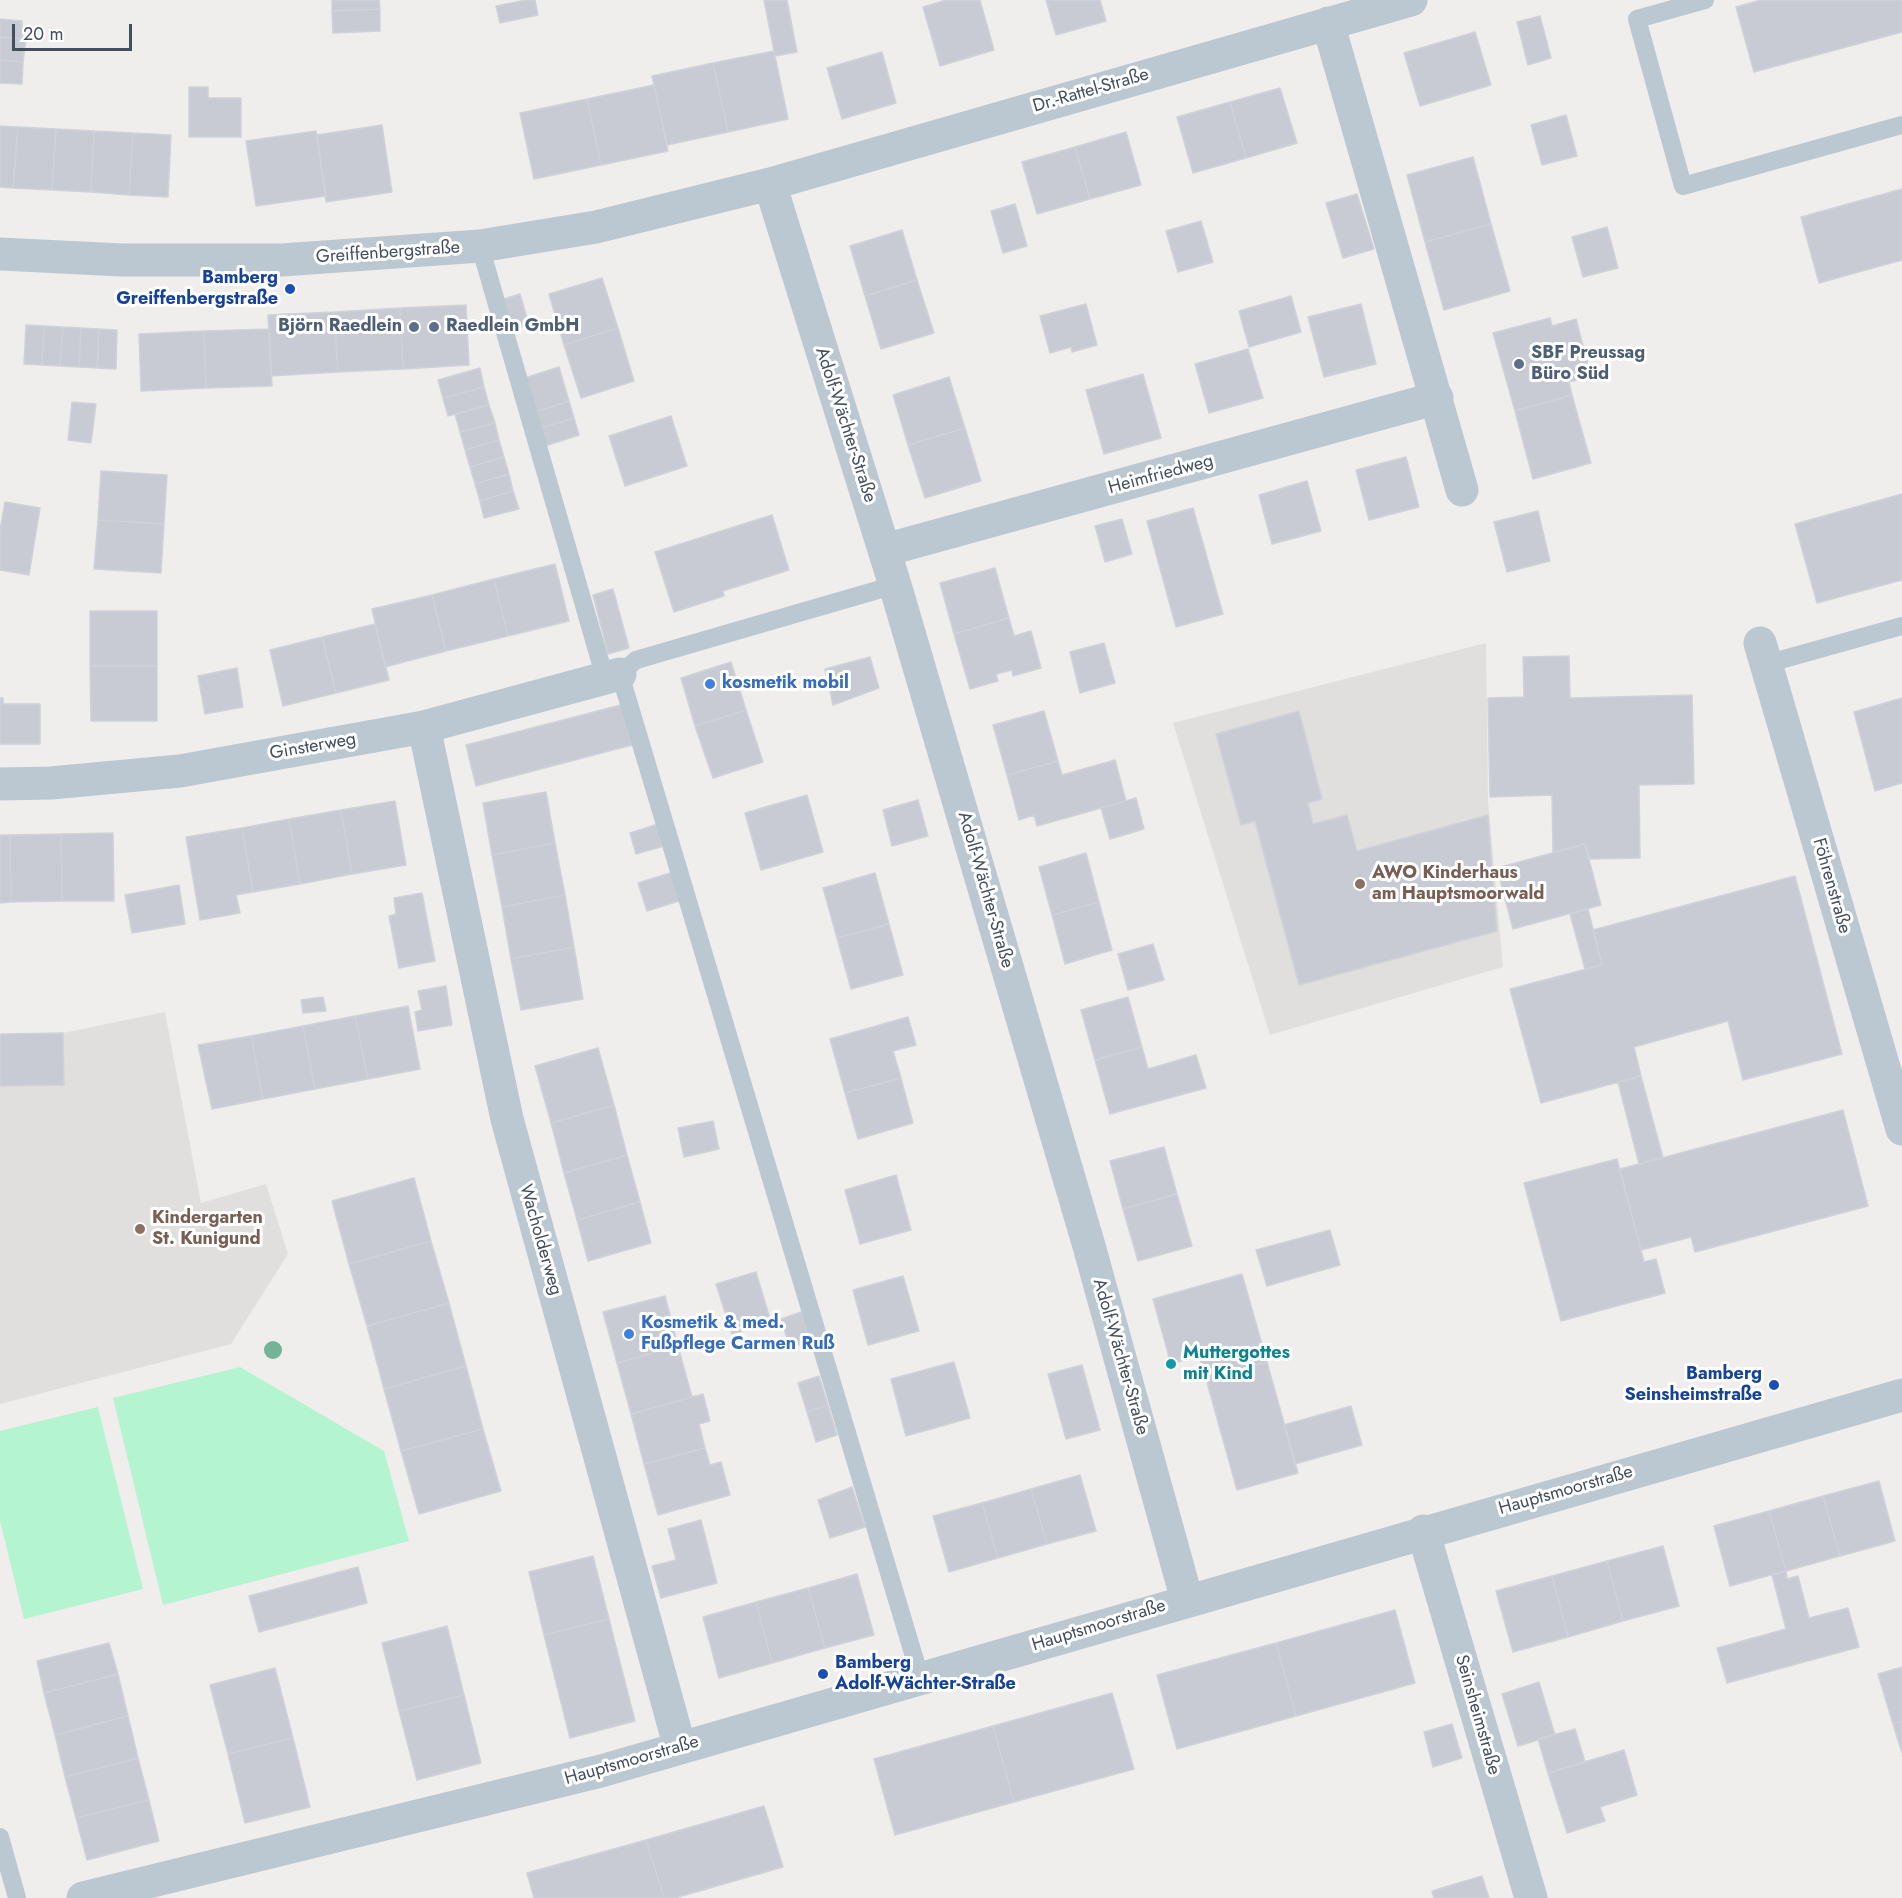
<!DOCTYPE html>
<meta charset="utf-8">
<style>
body{margin:0}
#map{position:relative;width:1902px;height:1898px;overflow:hidden;background:#f0eded;font-family:Jost,sans-serif}
canvas{display:block}
.scale{position:absolute;left:12px;top:24px;width:120px;height:27px;box-sizing:border-box;border:3px solid #434f5d;border-top:0;padding-left:8px;font-size:18px;line-height:21px;white-space:nowrap;color:#434f5d;-webkit-text-stroke:4px #fff;paint-order:stroke}
</style>
<div id="map">
<canvas width="1902" height="1898"></canvas>
<div class="scale">20 m</div>
</div>
<script>
const c = document.querySelector('canvas').getContext('2d');
c.lineJoin = 'round';
function fill(path, color) { c.fillStyle = color; c.fill(path, 'evenodd'); }
const poly = rows => new Path2D(rows.map(r => 'M' + r).join(''));
function trace(path, color, width, dash) { c.strokeStyle = color; c.lineWidth = width; c.lineCap = dash ? 'butt' : 'round'; c.setLineDash(dash || []); c.stroke(path); }
function label(font, color, halo, rows, align = 'center') {
  c.font = font + ' Jost,sans-serif'; c.lineWidth = 6; c.setLineDash([]); c.textBaseline = 'middle'; c.strokeStyle = halo; c.fillStyle = color; for (const [text, x, y, turn = 0] of rows) {
    c.save(); c.translate(x, y); c.rotate((+turn || 0) * Math.PI / 180); c.textAlign = isNaN(turn) ? turn : align; if (halo) c.strokeText(text, 0, 0); c.fillText(text, 0, 0); c.restore();
  }
}
fill(poly([
 [1486,643,1488,801,1503,967,1270,1035,1173,723],
 [165,1012,201,1203,266,1184,288,1254,231,1344,0,1404,0,1034,63,1033]
]), '#e1dede');
fill(poly([
 [240,1367,384,1451,409,1541,163,1605,113,1398],
 [98,1407,143,1589,24,1619,0,1521,0,1431]
]), '#b5f4d0');
const building = poly([
 [332,0,379,0,380,9,332,11,332,0],
 [526,0,535,0,538,15,500,23,496,6,526,0],
 [764,0,787,0,797,52,775,56,764,0],
 [946,0,980,0,994,50,940,66,923,7,946,0],
 [1046,0,1100,0,1106,21,1056,35,1046,0],
 [1761,0,1902,0,1902,32,1754,72,1736,7,1761,0],
 [380,9,380,31,333,33,332,11,380,9],
 [1540,16,1551,58,1528,65,1517,22,1540,16],
 [0,19,22,21,22,39,0,37,0,19],
 [1475,32,1491,85,1420,106,1404,53,1475,32],
 [0,37,26,39,23,62,0,60,0,37],
 [774,51,788,119,728,132,713,63,774,51],
 [882,52,896,103,842,119,827,68,882,52],
 [0,60,23,62,22,84,0,83,0,60],
 [713,63,728,132,667,145,652,76,713,63],
 [654,85,668,151,601,165,587,99,654,85],
 [189,87,208,87,208,98,241,98,241,137,189,137,189,87],
 [1280,88,1297,143,1246,158,1230,102,1280,88],
 [587,99,601,165,534,179,520,113,587,99],
 [1230,102,1246,158,1193,173,1177,117,1230,102],
 [1566,115,1577,156,1542,165,1531,125,1566,115],
 [382,125,392,192,326,202,317,135,382,125],
 [0,126,18,127,13,188,0,187,0,126],
 [18,127,56,129,52,190,13,188,18,127],
 [56,129,94,131,91,192,52,190,56,129],
 [94,131,133,133,129,195,91,192,94,131],
 [316,131,326,196,256,206,246,141,316,131],
 [1126,132,1141,185,1090,199,1075,147,1126,132],
 [133,133,171,135,168,197,129,195,133,133],
 [1075,147,1090,199,1037,214,1022,162,1075,147],
 [1473,157,1491,224,1425,242,1407,175,1473,157],
 [1902,189,1902,260,1819,283,1801,217,1902,189],
 [1357,194,1374,249,1343,258,1326,203,1357,194],
 [1015,204,1027,246,1003,253,991,211,1015,204],
 [1201,221,1213,262,1178,272,1166,231,1201,221],
 [1491,224,1510,291,1444,310,1425,242,1491,224],
 [1607,227,1618,268,1583,277,1572,237,1607,227],
 [902,230,917,280,865,296,850,246,902,230],
 [602,278,618,328,564,345,549,294,602,278],
 [917,280,934,333,881,349,865,296,917,280],
 [520,294,529,325,513,330,504,299,520,294],
 [1291,296,1301,332,1249,347,1239,311,1291,296],
 [1086,304,1097,345,1072,352,1071,347,1050,353,1040,316,1086,304],
 [1361,304,1376,364,1324,377,1308,317,1361,304],
 [466,305,469,365,403,369,400,308,466,305],
 [400,308,403,369,338,372,334,312,400,308],
 [334,312,338,372,271,376,268,315,334,312],
 [1550,318,1552,326,1576,319,1591,376,1569,382,1572,395,1515,411,1493,333,1550,318],
 [26,325,44,326,42,365,24,364,26,325],
 [44,326,63,327,60,366,42,365,44,326],
 [63,327,81,328,79,367,60,366,63,327],
 [81,328,99,329,97,368,79,367,81,328],
 [618,328,634,381,581,398,564,345,618,328],
 [99,329,117,330,116,369,97,368,99,329],
 [269,329,272,386,206,388,204,331,269,329],
 [204,331,206,388,141,391,139,334,204,331],
 [1248,349,1263,398,1209,413,1195,364,1248,349],
 [559,367,569,401,535,412,525,378,559,367],
 [480,368,484,387,443,398,438,380,480,368],
 [1143,374,1161,438,1104,454,1086,390,1143,374],
 [949,377,965,428,908,445,893,395,949,377],
 [484,387,489,405,448,416,443,398,484,387],
 [1572,395,1591,463,1533,479,1515,411,1572,395],
 [569,401,574,418,540,428,535,412,569,401],
 [72,402,96,404,91,443,68,440,72,402],
 [489,405,495,423,460,432,455,414,489,405],
 [671,416,687,466,625,486,609,436,671,416],
 [574,418,579,435,545,446,540,428,574,418],
 [495,423,499,440,465,450,460,432,495,423],
 [965,428,981,481,925,498,908,445,965,428],
 [499,440,504,457,470,467,465,450,499,440],
 [504,457,509,474,475,484,470,467,504,457],
 [1406,457,1419,507,1369,520,1356,470,1406,457],
 [101,471,167,475,164,524,98,520,101,471],
 [509,474,513,491,480,501,475,484,509,474],
 [1307,481,1321,531,1272,544,1259,495,1307,481],
 [513,491,519,509,484,518,480,501,513,491],
 [1902,494,1902,580,1817,603,1795,524,1902,494],
 [5,502,40,508,29,575,0,570,0,530,5,502],
 [1193,508,1223,614,1176,627,1147,521,1193,508],
 [1538,511,1550,561,1507,572,1494,522,1538,511],
 [772,515,789,570,723,591,724,596,674,612,655,552,772,515],
 [1122,519,1132,554,1105,562,1095,526,1122,519],
 [98,520,164,524,161,573,94,569,98,520],
 [555,564,569,621,508,636,494,579,555,564],
 [995,568,1009,618,954,634,940,583,995,568],
 [494,579,508,636,446,651,432,595,494,579],
 [613,589,629,648,608,654,593,595,613,589],
 [432,595,446,651,385,667,372,609,432,595],
 [90,611,157,611,157,666,90,666,90,611],
 [1009,618,1014,636,1031,631,1041,668,1013,676,1012,670,996,674,998,681,970,689,954,634,1009,618],
 [375,624,389,680,336,693,322,637,375,624],
 [322,637,336,693,283,706,270,650,322,637],
 [1104,643,1115,683,1080,693,1070,652,1104,643],
 [1569,656,1570,698,1692,695,1694,784,1639,785,1640,858,1590,859,1585,844,1553,852,1552,795,1490,797,1488,698,1524,697,1523,657,1569,656],
 [870,657,879,688,833,705,825,669,870,657],
 [731,662,746,710,695,726,681,678,731,662],
 [90,666,157,666,157,721,91,721,90,666],
 [237,668,243,707,205,714,198,676,237,668],
 [0,698,3,698,3,704,40,704,40,744,0,744,0,698],
 [1902,698,1902,783,1875,791,1854,712,1902,698],
 [621,705,632,745,476,786,466,745,621,705],
 [746,710,763,762,713,778,695,726,746,710],
 [1044,711,1058,761,1007,775,993,725,1044,711],
 [1299,711,1322,799,1308,803,1313,824,1347,815,1357,851,1488,815,1497,931,1299,985,1255,821,1241,825,1216,734,1299,711],
 [1115,760,1126,801,1037,826,1034,815,1019,820,1007,775,1058,761,1062,775,1115,760],
 [546,792,555,843,492,855,483,803,546,792],
 [807,795,823,852,761,870,745,813,807,795],
 [1136,798,1144,829,1110,839,1101,808,1136,798],
 [918,800,928,836,892,846,883,810,918,800],
 [395,801,406,865,352,874,341,810,395,801],
 [341,810,352,874,300,884,289,819,341,810],
 [289,819,300,884,253,892,242,828,289,819],
 [658,824,664,846,636,854,630,833,658,824],
 [242,828,253,892,236,895,240,913,200,920,186,837,242,828],
 [113,833,114,901,62,901,61,834,113,833],
 [61,834,62,901,11,902,10,835,61,834],
 [0,835,10,835,11,902,0,903,0,835],
 [555,843,565,895,502,907,492,855,555,843],
 [1585,844,1601,905,1513,929,1497,868,1585,844],
 [1086,853,1099,902,1052,915,1039,867,1086,853],
 [673,872,682,900,647,911,638,883,673,872],
 [875,873,889,924,837,938,823,888,875,873],
 [1795,876,1842,1054,1743,1080,1728,1021,1634,1047,1641,1076,1541,1103,1510,989,1602,965,1593,930,1795,876],
 [179,885,185,924,132,933,125,895,179,885],
 [422,893,435,961,399,968,389,916,396,914,394,898,422,893],
 [565,895,574,947,511,959,502,907,565,895],
 [1099,902,1112,950,1065,964,1052,915,1099,902],
 [1588,909,1602,965,1585,969,1570,914,1588,909],
 [889,924,903,975,851,989,837,938,889,924],
 [1153,944,1164,980,1128,990,1118,954,1153,944],
 [574,947,583,999,521,1010,511,959,574,947],
 [446,986,452,1025,418,1031,415,1012,422,1010,418,991,446,986],
 [323,997,326,1011,303,1013,301,1000,323,997],
 [1128,997,1142,1047,1095,1060,1081,1010,1128,997],
 [408,1006,420,1069,368,1079,355,1016,408,1006],
 [355,1016,368,1079,315,1089,303,1026,355,1016],
 [908,1017,916,1045,893,1051,901,1078,845,1093,830,1039,908,1017],
 [303,1026,315,1089,263,1099,251,1036,303,1026],
 [63,1033,64,1085,0,1086,0,1034,63,1033],
 [251,1036,263,1099,212,1109,198,1045,251,1036],
 [1142,1047,1148,1069,1196,1055,1206,1088,1110,1114,1095,1060,1142,1047],
 [598,1048,614,1105,551,1123,535,1066,598,1048],
 [1641,1076,1663,1158,1639,1164,1618,1082,1641,1076],
 [901,1078,913,1123,858,1139,845,1093,901,1078],
 [614,1105,627,1155,564,1173,551,1123,614,1105],
 [1843,1110,1868,1206,1695,1252,1691,1237,1641,1250,1620,1169,1843,1110],
 [713,1121,719,1149,684,1157,678,1128,713,1121],
 [1164,1147,1177,1194,1123,1209,1110,1161,1164,1147],
 [627,1155,640,1202,577,1220,564,1173,627,1155],
 [1617,1159,1644,1262,1656,1259,1665,1293,1561,1321,1524,1183,1617,1159],
 [896,1175,911,1230,860,1244,845,1190,896,1175],
 [414,1178,431,1241,349,1264,332,1201,414,1178],
 [1177,1194,1192,1246,1138,1261,1123,1209,1177,1194],
 [640,1202,651,1243,588,1261,577,1220,640,1202],
 [1330,1230,1340,1265,1267,1286,1256,1250,1330,1230],
 [431,1241,449,1303,367,1326,349,1264,431,1241],
 [756,1272,771,1322,732,1334,716,1284,756,1272],
 [1242,1274,1267,1362,1206,1379,1199,1356,1171,1364,1153,1299,1242,1274],
 [903,1276,919,1331,868,1345,853,1290,903,1276],
 [665,1296,678,1346,617,1363,603,1312,665,1296],
 [449,1303,466,1366,384,1389,367,1326,449,1303],
 [801,1312,811,1341,790,1348,781,1319,801,1312],
 [678,1346,692,1397,631,1414,617,1363,678,1346],
 [954,1362,970,1418,906,1436,891,1379,954,1362],
 [1267,1362,1298,1473,1237,1490,1206,1379,1267,1362],
 [1082,1365,1100,1430,1066,1439,1048,1374,1082,1365],
 [466,1366,483,1429,401,1451,384,1389,466,1366],
 [819,1376,828,1405,807,1412,798,1383,819,1376],
 [703,1394,710,1421,699,1424,705,1448,644,1464,631,1414,703,1394],
 [828,1405,837,1435,816,1442,807,1412,828,1405],
 [1351,1406,1362,1445,1295,1464,1284,1425,1351,1406],
 [483,1429,501,1491,419,1514,401,1451,483,1429],
 [705,1448,710,1465,721,1462,730,1495,658,1515,644,1464,705,1448],
 [1080,1475,1096,1531,1047,1544,1031,1489,1080,1475],
 [1879,1481,1895,1541,1840,1556,1823,1496,1879,1481],
 [852,1487,865,1527,830,1538,818,1500,852,1487],
 [1031,1489,1047,1544,998,1558,982,1503,1031,1489],
 [1823,1496,1840,1556,1786,1571,1769,1511,1823,1496],
 [982,1503,998,1558,949,1572,933,1516,982,1503],
 [1769,1511,1786,1571,1730,1586,1714,1526,1769,1511],
 [701,1520,717,1583,661,1598,652,1566,676,1560,668,1529,701,1520],
 [1663,1546,1679,1606,1623,1621,1607,1561,1663,1546],
 [593,1556,609,1619,544,1635,529,1572,593,1556],
 [1607,1561,1623,1621,1568,1637,1552,1576,1607,1561],
 [358,1567,367,1603,259,1632,249,1596,358,1567],
 [1786,1571,1787,1579,1798,1576,1809,1618,1848,1608,1859,1647,1727,1683,1717,1648,1786,1629,1772,1575,1786,1571],
 [857,1574,874,1635,825,1648,808,1588,857,1574],
 [1552,1576,1568,1637,1513,1652,1496,1591,1552,1576],
 [808,1588,825,1648,772,1663,756,1602,808,1588],
 [756,1602,772,1663,719,1678,703,1617,756,1602],
 [1395,1610,1415,1683,1296,1716,1276,1643,1395,1610],
 [609,1619,635,1721,570,1738,544,1635,609,1619],
 [447,1626,464,1695,399,1711,382,1643,447,1626],
 [109,1643,118,1674,44,1693,37,1661,109,1643],
 [1276,1643,1296,1716,1177,1749,1157,1675,1276,1643],
 [1902,1667,1902,1721,1893,1724,1878,1674,1902,1667],
 [275,1668,293,1738,228,1754,210,1685,275,1668],
 [118,1674,128,1716,55,1735,44,1693,118,1674],
 [1539,1682,1555,1735,1518,1746,1502,1694,1539,1682],
 [1112,1693,1134,1769,1014,1802,993,1726,1112,1693],
 [464,1695,481,1763,417,1780,399,1711,464,1695],
 [128,1716,138,1758,65,1777,55,1735,128,1716],
 [1902,1721,1902,1753,1893,1724,1902,1721],
 [1452,1724,1462,1758,1433,1767,1424,1732,1452,1724],
 [993,1726,1014,1802,895,1835,874,1759,993,1726],
 [1575,1729,1585,1762,1548,1773,1538,1739,1575,1729],
 [293,1738,310,1807,245,1823,228,1754,293,1738],
 [1624,1750,1637,1795,1600,1807,1605,1821,1567,1833,1548,1773,1624,1750],
 [138,1758,149,1800,76,1818,65,1777,138,1758],
 [149,1800,159,1841,87,1860,76,1818,149,1800],
 [764,1806,783,1867,675,1898,664,1898,646,1840,764,1806],
 [646,1840,664,1898,534,1898,527,1873,646,1840],
 [1482,1876,1489,1898,1434,1898,1432,1891,1482,1876]
]);
fill(building, '#c8cbd4');
trace(building, '#d0d2da', 1.5);
trace(poly([
 [1705,0,1637,19,1683,186,1902,125],
 [480,246,605,678],
 [895,585,636,660,620,674,921,1680],
 [1766,664,1902,626],
 [0,1837,17,1898]
]), '#bbc7d1', 18);
trace(poly([
 [1328,23,1462,490],
 [770,184,895,585,1089,1246,1187,1600],
 [0,254,122,260,282,260,480,246,596,227,770,184,1411,0],
 [885,550,1437,398],
 [1760,643,1902,1129],
 [424,727,507,1119,680,1748],
 [0,784,51,783,180,771,424,727,620,674],
 [1423,1531,1531,1898],
 [83,1898,601,1771,1902,1395]
]), '#bbc7d1', 33);
c.fillStyle = '#73b496';
for (const [x, y] of [
 [273,1350]
]) { c.beginPath(); c.arc(x, y, 9, 0, 2 * Math.PI); c.fill(); }
for (const [x, y, r, color] of [
 [290,289,6,"#1a4fb4"],
 [414,327,6,"#5c6f8a"],
 [434,327,6,"#5c6f8a"],
 [1519,364,6,"#5c6f8a"],
 [710,684,6,"#3f7fe0"],
 [1360,884,6,"#8d6e63"],
 [140,1229,6,"#8d6e63"],
 [629,1334,6,"#3f7fe0"],
 [1171,1364,6,"#0f9aa8"],
 [1774,1385,6,"#1a4fb4"],
 [823,1674,6,"#1a4fb4"]
]) { const dot = new Path2D(); dot.arc(x, y, r, 0, 2 * Math.PI); c.fillStyle = color; c.fill(dot); trace(dot, '#fff', 2); }
label('18px', '#434f5d', '#fff', [
 ["Dr.-Rattel-Straße",1091,91,-16],
 ["Greiffenbergstraße",388,253,-4],
 ["Adolf-Wächter-Straße",845,425,72],
 ["Heimfriedweg",1161,475,-15],
 ["Ginsterweg",313,747,-10],
 ["Föhrenstraße",1831,886,74],
 ["Adolf-Wächter-Straße",985,890,74],
 ["Wacholderweg",540,1240,74],
 ["Adolf-Wächter-Straße",1120,1357,74],
 ["Hauptsmoorstraße",1566,1491,-16],
 ["Hauptsmoorstraße",1099,1626,-17],
 ["Seinsheimstraße",1477,1715,74],
 ["Hauptsmoorstraße",632,1761,-16]
]);
label('bold 18px', '#164399', '#fff', [
 ["Bamberg",278,279],
 ["Greiffenbergstraße",278,300],
 ["Bamberg",1762,1375],
 ["Seinsheimstraße",1762,1396],
 ["Bamberg",835,1664,"left"],
 ["Adolf-Wächter-Straße",835,1685,"left"]
], 'right');
label('bold 18px', '#4e5e75', '#fff', [
 ["Björn Raedlein",402,327,"right"],
 ["Raedlein GmbH",446,327],
 ["SBF Preussag",1531,354],
 ["Büro Süd",1531,375]
], 'left');
label('bold 18px', '#366cbe', '#fff', [
 ["kosmetik mobil",722,684],
 ["Kosmetik & med.",641,1324],
 ["Fußpflege Carmen Ruß",641,1345]
], 'left');
label('bold 18px', '#785e54', '#fff', [
 ["AWO Kinderhaus",1372,874],
 ["am Hauptsmoorwald",1372,895],
 ["Kindergarten",152,1219],
 ["St. Kunigund",152,1240]
], 'left');
label('bold 18px', '#0d838f', '#fff', [
 ["Muttergottes",1183,1354],
 ["mit Kind",1183,1375]
], 'left');
</script>
